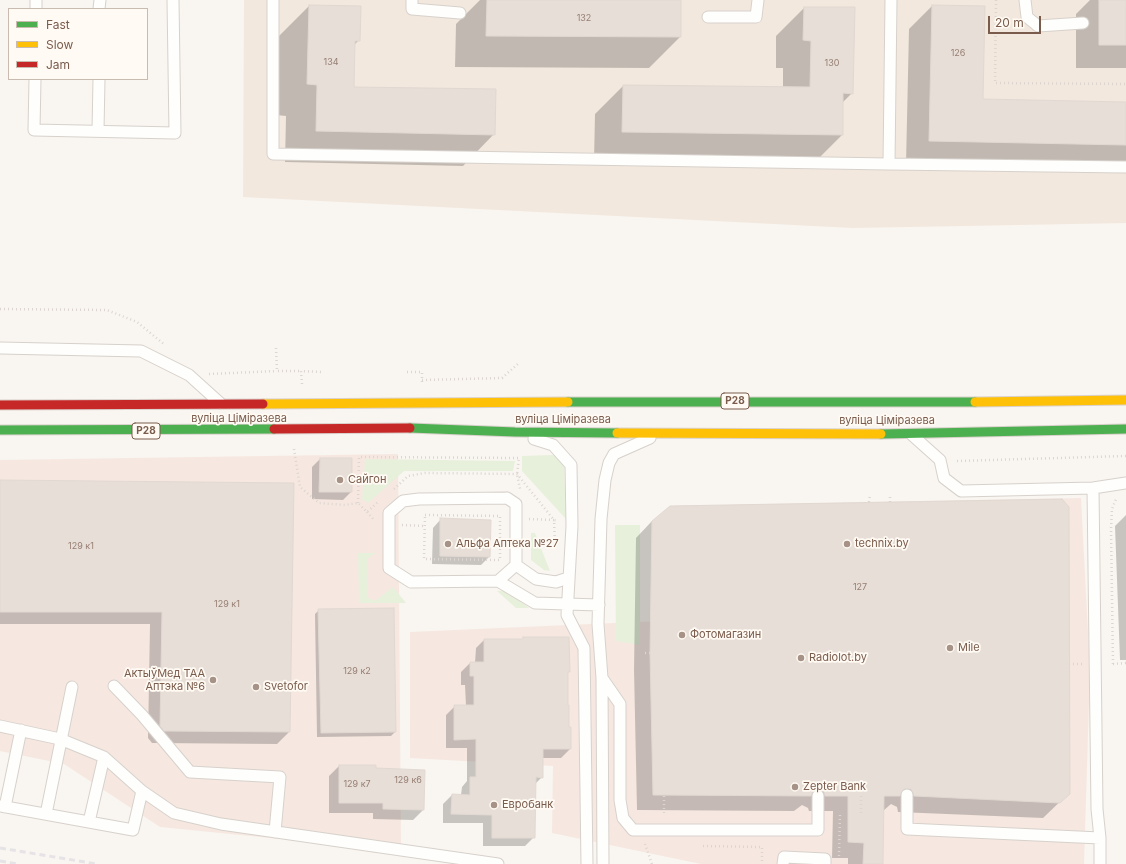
<!DOCTYPE html>
<meta charset="utf-8">
<style>
body{margin:0}
#map{position:relative;width:1126px;height:864px;overflow:hidden;background:#f9f5f0;font-family:Inter,sans-serif}
canvas{display:block}
.legend{position:absolute;left:8px;top:8px;width:140px;height:72px;box-sizing:border-box;background:#fffaf3;border:1px solid #cabbb1;margin:0;padding:5px 7px;list-style:none;font-size:12px;color:#7a5c4d}
.legend li{display:flex;align-items:center;gap:8px;height:20px}
.legend b{width:20px;border:1px solid #cabbb1}
.scale{position:absolute;left:988px;top:16px;width:53px;height:18px;box-sizing:border-box;border:2px solid #7a5c4d;border-top:0;padding-left:5px;font-size:12px;line-height:14px;white-space:nowrap;color:#7a5c4d;-webkit-text-stroke:3px #fffaf3;paint-order:stroke}
</style>
<div id="map">
<canvas width="1126" height="864"></canvas>
<ul class="legend">
<li><b style="height:5px;background:#4caf50"></b>Fast</li>
<li><b style="height:5px;background:#ffc107"></b>Slow</li>
<li><b style="height:5px;background:#c62828"></b>Jam</li>
</ul>
<div class="scale">20 m</div>
</div>
<script>
const c = document.querySelector('canvas').getContext('2d');
c.lineJoin = 'round';
function fill(path, color) { c.fillStyle = color; c.fill(path, 'evenodd'); }
const poly = rows => new Path2D(rows.map(r => 'M' + r).join(''));
function trace(path, color, width, dash) { c.strokeStyle = color; c.lineWidth = width; c.lineCap = dash ? 'butt' : 'round'; c.setLineDash(dash || []); c.stroke(path); }
function label(font, color, halo, rows, align = 'center') {
  c.font = font + ' Inter,sans-serif'; c.lineWidth = 3.5; c.setLineDash([]); c.textBaseline = 'middle'; c.strokeStyle = halo; c.fillStyle = color; for (const [text, x, y, turn = 0] of rows) {
    c.save(); c.translate(x, y); c.rotate((+turn || 0) * Math.PI / 180); c.textAlign = isNaN(turn) ? turn : align; if (halo) c.strokeText(text, 0, 0); c.fillText(text, 0, 0); c.restore();
  }
}
fill(poly([
 [244,0,1126,0,1126,223,853,228,243,197]
]), '#f2e8de');
fill(poly([
 [398,454,401,844,341,845,160,827,64,764,0,751,0,460],
 [1081,498,1090,670,1084,864,701,864,552,833,553,766,410,758,410,632,658,621,652,521,670,506]
]), '#f6e8e1');
fill(poly([
 [553,455,561,460,564,466,566,519,522,471,522,456],
 [365,459,515,461,513,471,404,471,368,503,362,499],
 [615,525,640,525,640,645,616,641],
 [531,533,535,533,550,571,544,570,531,560],
 [358,553,376,553,368,558,368,598,375,601,393,587,406,603,359,603],
 [497,591,507,591,529,608,516,608]
]), '#e7f0db');
fill(poly([
 [480,0,680,0,680,37,649,68,455,67,456,24],
 [1090,0,1126,0,1126,68,1076,68,1076,14],
 [309,6,359,40,354,45,353,88,494,134,463,166,285,162,286,116,276,115,278,37],
 [932,6,982,100,1126,103,1126,168,906,164,909,29],
 [804,8,852,93,842,103,842,135,814,163,594,160,595,114,623,86,783,88,783,68,776,68,776,36],
 [320,459,351,492,343,500,312,499,312,467],
 [0,482,293,484,289,732,277,744,152,743,148,738,150,624,0,624],
 [1126,515,1126,660,1120,660,1115,526],
 [441,519,489,557,481,565,432,564,433,528],
 [652,521,1069,793,1043,818,898,812,897,807,891,804,883,811,882,864,888,864,848,864,848,858,832,858,833,811,809,811,808,808,802,805,794,811,637,810,634,670,636,538],
 [319,610,395,732,391,736,317,737,315,614],
 [568,638,569,671,567,673,567,706,570,749,561,758,542,758,542,777,535,784,534,837,525,846,483,846,483,823,443,823,443,804,452,795,461,795,462,787,467,781,467,748,446,748,446,715,455,706,466,706,465,685,461,685,461,672,470,663,475,663,476,648,484,640],
 [339,766,375,769,423,810,413,820,373,819,373,813,329,813,329,776]
]), '#0003');
const building = poly([
 [487,0,681,0,681,37,486,36,487,0],
 [1099,0,1126,0,1126,45,1099,45,1099,0],
 [309,5,361,6,360,41,355,41,354,87,496,89,495,135,316,131,317,85,307,84,309,5],
 [932,5,985,6,983,99,1126,102,1126,145,929,141,932,5],
 [804,7,855,7,853,94,843,93,843,135,622,132,623,85,810,87,811,41,803,40,804,7],
 [320,458,352,458,352,492,319,492,320,458],
 [0,480,294,483,290,732,164,731,160,726,162,612,0,612,0,480],
 [1062,499,1069,507,1070,794,1060,803,914,796,911,789,904,789,900,796,884,796,883,864,863,864,864,843,848,842,848,796,825,796,824,792,818,789,814,790,811,796,653,795,650,653,652,521,670,506,1062,499],
 [440,518,491,520,490,557,440,556,440,518],
 [394,608,396,732,321,733,318,609,394,608],
 [523,637,569,637,570,672,568,672,568,705,569,705,569,727,571,727,571,749,543,749,543,778,536,777,535,838,492,838,492,815,451,814,452,794,470,795,470,777,476,777,476,739,454,740,454,705,474,705,474,676,470,676,470,662,484,662,484,639,523,639,523,637],
 [339,765,376,765,376,768,425,770,424,810,383,809,383,803,339,803,339,765]
]);
fill(building, '#e6ded7');
trace(building, '#e2d8d2', 1);
const lane = poly([
 [273,0,273,154,889,164],
 [412,0,412,9,460,13],
 [891,0,889,164,1126,167],
 [1025,0,1027,17,1038,26,1083,23],
 [36,9,36,0],
 [99,9,100,0],
 [708,17,756,17,758,0],
 [35,79,34,130,175,133,173,0],
 [98,131,99,79],
 [0,348,141,351,189,375,220,403],
 [912,435,940,460,944,478,961,491,1093,488,1126,483],
 [650,438,614,454,609,463,605,480,601,519,598,624,602,678,620,704,620,800,623,818,633,830,818,830,818,796],
 [534,439,553,445,571,465,572,526,567,615,584,648,587,864],
 [1093,488,1097,809,1100,838,1100,864],
 [507,498,516,504,516,565,498,581,411,582,389,568,389,513,403,501,419,499,507,498],
 [516,565,536,579,556,582,568,578],
 [498,581,535,603,599,605],
 [602,678,603,864],
 [114,686,142,715,190,772,280,777,275,832],
 [0,726,60,739,104,757,142,791,174,813,221,824,498,864],
 [907,795,907,829,1100,838],
 [0,806,133,830,142,791],
 [5,807,21,730],
 [46,814,72,687],
 [89,822,104,757],
 [783,864,784,857,825,859,825,864]
]);
const fast = poly([
 [568,402,975,402],
 [410,428,515,432,617,433],
 [0,430,274,429],
 [881,434,1126,429]
]);
const slow = poly([
 [975,402,1126,400],
 [263,404,568,402],
 [617,433,881,434]
]);
const jam = poly([
 [0,405,263,404],
 [274,429,410,428]
]);
trace(lane, '#d7d1cb', 13);
trace(fast, '#dad1cc', 11);
trace(slow, '#dad1cc', 11);
trace(jam, '#dad1cc', 11);
trace(poly([
 [996,0,995,83,1126,84],
 [0,309,107,310,137,322,165,345],
 [276,348,277,371,301,371],
 [407,372,422,372,422,384],
 [209,374,277,371],
 [422,380,502,378,519,363],
 [302,384,301,371,322,372],
 [294,449,300,487,319,503,345,505,358,503,367,512,378,502],
 [957,461,1126,456],
 [394,489,408,476,425,473,517,474,554,520,558,521],
 [869,502,870,495],
 [890,502,890,495],
 [358,503,359,457,519,458,517,474,520,489],
 [367,512,375,521],
 [425,515,500,516,500,560,424,559,425,515],
 [529,519,554,520,555,544],
 [402,525,424,526],
 [645,653,650,653],
 [1069,664,1082,664],
 [1113,664,1111,529,1112,509,1116,499],
 [1113,664,1126,663],
 [861,796,861,814],
 [664,813,664,795],
 [645,844,652,864],
 [703,846,762,847,762,864],
 [839,856,840,814]
]), '#dcd5d0', 2.5, [1, 3]);
trace(lane, '#fefefd', 11);
trace(fast, '#4caf50', 9);
trace(slow, '#ffc107', 9);
trace(jam, '#c62828', 9);
trace(poly([
 [0,848,97,864],
 [0,861,17,864]
]), '#e6e3e7', 3, [6, 4]);
for (const [x, y, r, color] of [
 [340,480,4,"#a69286"],
 [448,544,4,"#a69286"],
 [847,544,4,"#a69286"],
 [682,635,4,"#a69286"],
 [950,648,4,"#a69286"],
 [801,658,4,"#a69286"],
 [213,680,4,"#a69286"],
 [256,687,4,"#a69286"],
 [795,787,4,"#a69286"],
 [494,805,4,"#a69286"]
]) { const dot = new Path2D(); dot.arc(x, y, r, 0, 2 * Math.PI); c.fillStyle = color; c.fill(dot); trace(dot, '#fffaf3', 1.5); }
label('9px', '#977e72', null, [
 ["132",584,18],
 ["126",958,53],
 ["134",331,62],
 ["130",832,63],
 ["129 к1",81,546],
 ["127",860,587],
 ["129 к1",227,604],
 ["129 к2",357,671],
 ["129 к6",408,780],
 ["129 к7",357,784]
]);
for (const [x, y, w] of [
 [735,401,28],
 [146,431,28]
]) { const box = new Path2D(); box.roundRect(x - w / 2, y - 8, w, 16, 3); c.fillStyle = '#fffaf3'; c.fill(box); trace(box, '#7a5c4d', 1); }
label('bold 10px', '#7a5c4d', null, [
 ["Р28",735,401],
 ["Р28",146,431]
]);
label('11px', '#7a5c4d', '#fffaf3', [
 ["вуліца Ціміразева",239,419],
 ["вуліца Ціміразева",563,420],
 ["вуліца Ціміразева",887,421]
]);
label('11px', '#7a5c4d', '#fffaf3', [
 ["Сайгон",348,480],
 ["Альфа Аптека №27",456,544],
 ["technix.by",855,544],
 ["Фотомагазин",690,635],
 ["Mile",958,648],
 ["Radiolot.by",809,658],
 ["АктыўМед ТАА",205,674,"right"],
 ["Аптэка №6",205,687,"right"],
 ["Svetofor",264,687],
 ["Zepter Bank",803,787],
 ["Евробанк",502,805]
], 'left');
</script>
